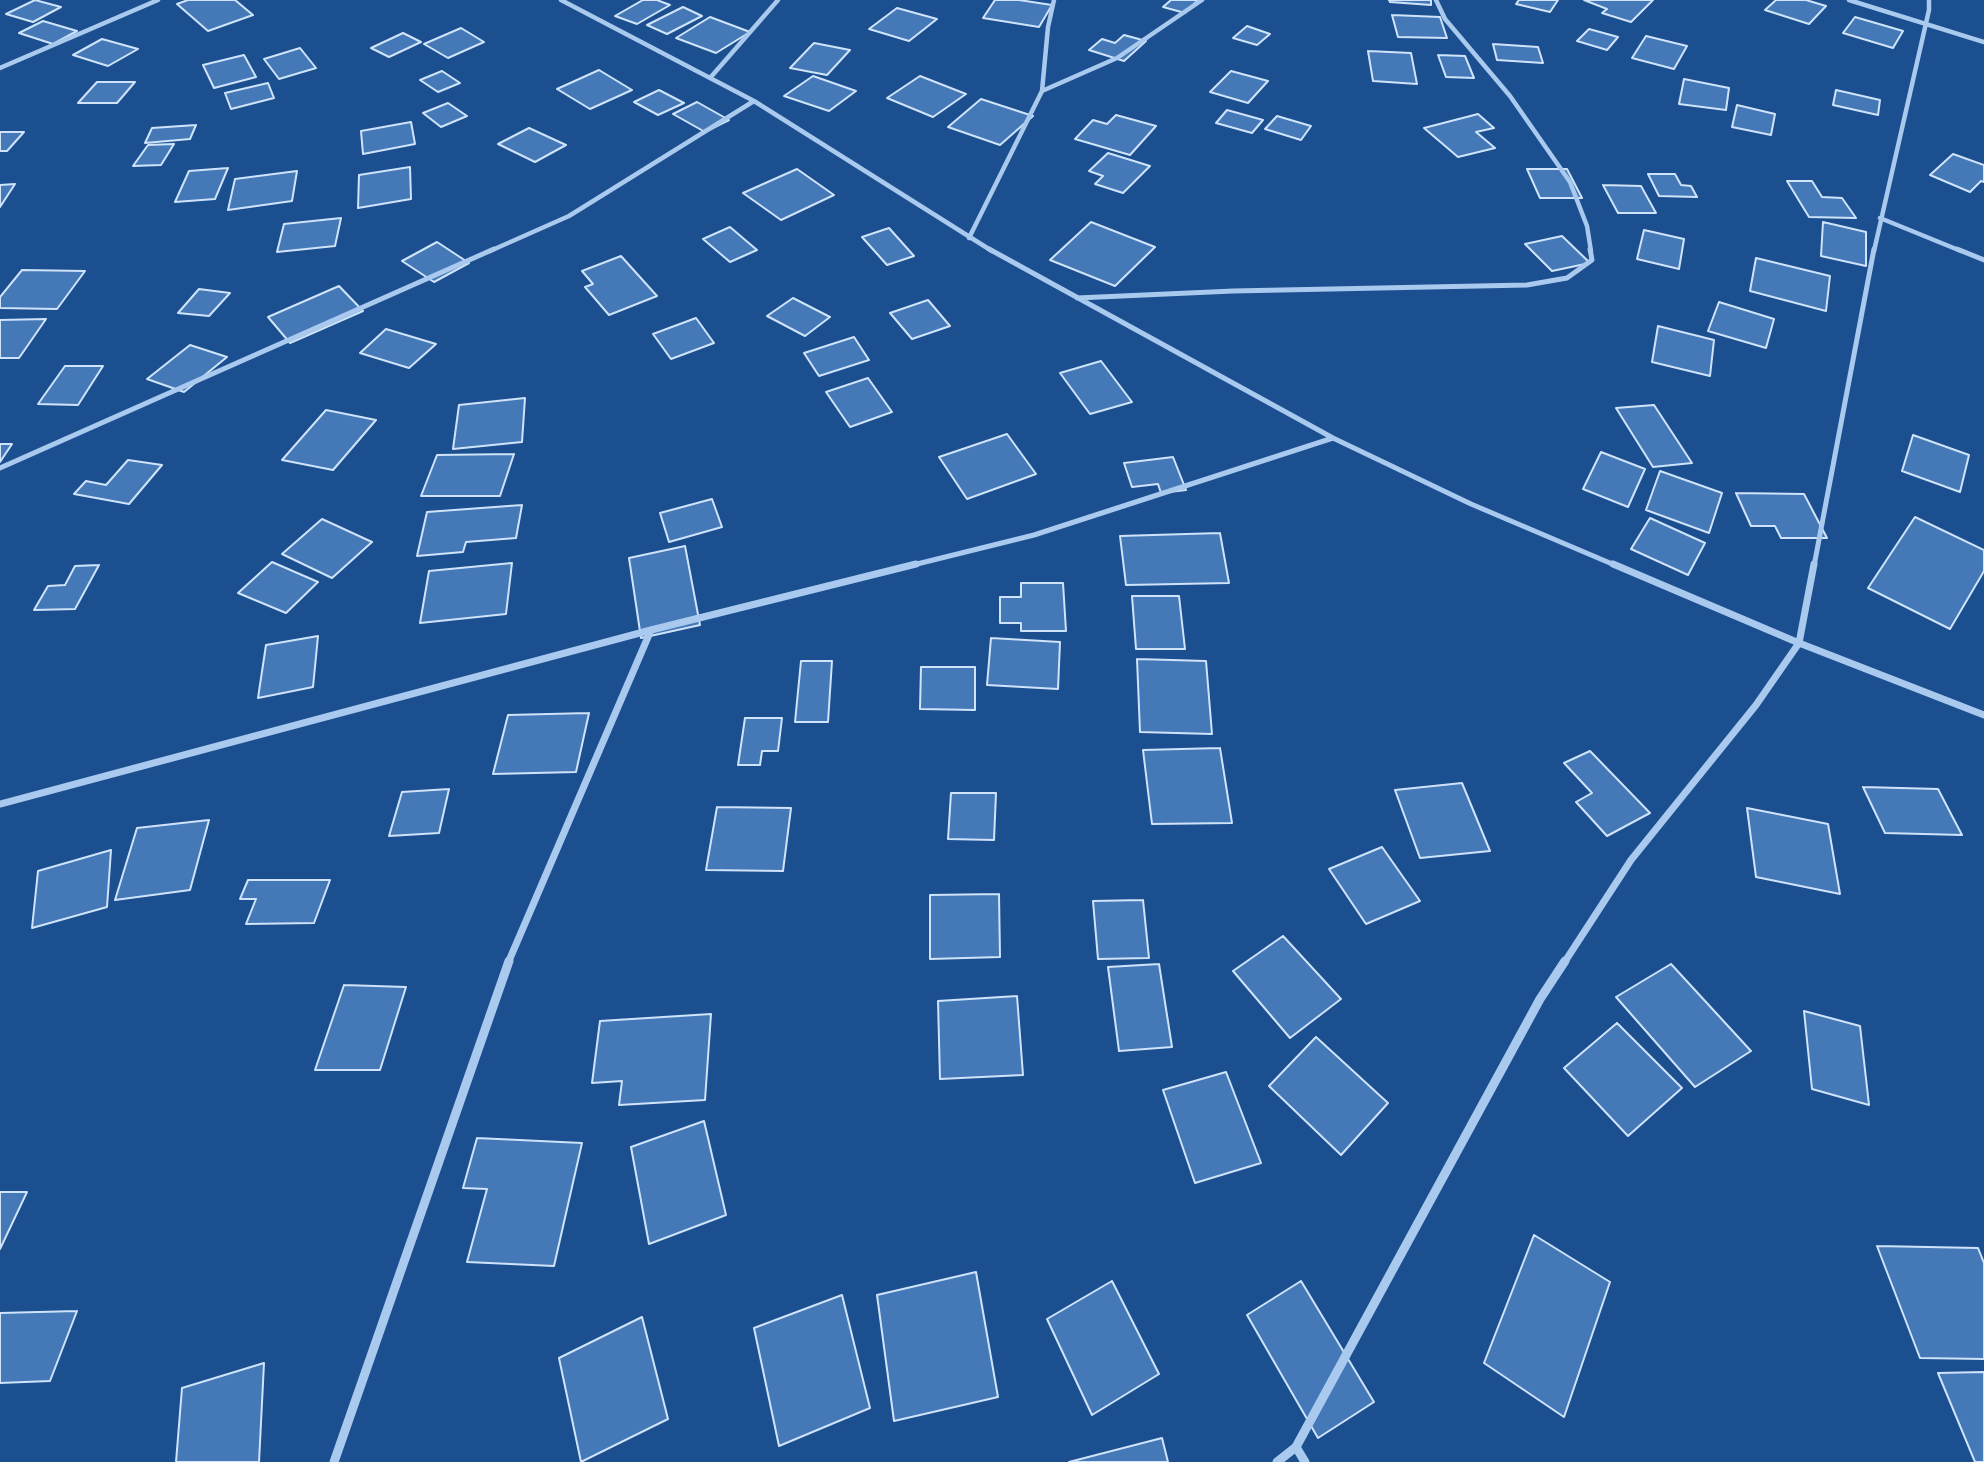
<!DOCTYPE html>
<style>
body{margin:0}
canvas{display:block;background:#1b4f8f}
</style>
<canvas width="1984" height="1462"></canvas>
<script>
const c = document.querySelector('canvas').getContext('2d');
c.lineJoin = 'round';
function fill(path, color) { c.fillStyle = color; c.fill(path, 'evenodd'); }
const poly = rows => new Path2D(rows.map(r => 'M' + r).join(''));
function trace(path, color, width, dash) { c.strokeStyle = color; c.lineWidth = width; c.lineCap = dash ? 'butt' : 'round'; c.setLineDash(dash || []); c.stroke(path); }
const building = poly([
 [35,0,61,7,33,22,6,14,35,0],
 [188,0,235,0,253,15,208,31,177,4,188,0],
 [643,0,657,0,670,5,637,24,615,16,643,0],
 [995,0,1019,0,1052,5,1039,27,983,18,995,0],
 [1171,0,1198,0,1185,13,1163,7,1171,0],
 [1389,0,1431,0,1431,5,1390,2,1389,0],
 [1519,0,1558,0,1550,12,1516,4,1519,0],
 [1584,0,1653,0,1631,22,1602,13,1607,9,1584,0],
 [1776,0,1806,0,1826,6,1809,24,1765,10,1776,0],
 [683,7,702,16,667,34,647,25,683,7],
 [897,8,937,19,909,41,869,29,897,8],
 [1392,15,1440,17,1447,38,1398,37,1392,15],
 [710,17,750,32,716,53,676,38,710,17],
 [1855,17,1903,31,1893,48,1843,33,1855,17],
 [43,21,77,31,53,44,19,33,43,21],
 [1247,26,1270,34,1257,45,1233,38,1247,26],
 [461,28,484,42,448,58,424,44,461,28],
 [1589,29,1618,37,1607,50,1577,41,1589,29],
 [403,33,421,42,389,57,371,48,403,33],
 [1124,35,1146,41,1124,61,1089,50,1102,39,1115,43,1124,35],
 [1646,36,1687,46,1674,69,1632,58,1646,36],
 [102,39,138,49,108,66,73,55,102,39],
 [814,43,850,50,827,75,790,68,814,43],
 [1493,44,1538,47,1543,63,1497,60,1493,44],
 [300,48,316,68,279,79,264,59,300,48],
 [1368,51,1411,53,1417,84,1373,81,1368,51],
 [244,55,256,77,214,88,203,65,244,55],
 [1438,55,1465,56,1474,78,1446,77,1438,55],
 [599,70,632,90,590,109,557,89,599,70],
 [442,71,460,83,438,92,420,80,442,71],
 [1231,71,1268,81,1248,103,1210,92,1231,71],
 [813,76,856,91,829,111,784,96,813,76],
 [920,76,966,94,933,117,887,98,920,76],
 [1684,79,1729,88,1726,110,1679,104,1684,79],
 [97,82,135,82,117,103,78,103,97,82],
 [268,83,274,98,231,109,225,93,268,83],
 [659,90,684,103,658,115,634,102,659,90],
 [1836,90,1880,100,1878,115,1833,105,1836,90],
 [981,99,1033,116,1000,145,948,127,981,99],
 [697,102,729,120,705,132,673,114,697,102],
 [448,103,467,116,441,127,423,113,448,103],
 [1737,105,1775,114,1771,135,1732,127,1737,105],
 [1227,110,1263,120,1252,133,1216,123,1227,110],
 [1478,114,1494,128,1476,132,1495,148,1458,157,1424,128,1478,114],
 [1116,115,1156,126,1130,155,1075,139,1093,120,1107,124,1116,115],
 [1277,116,1311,126,1301,140,1265,129,1277,116],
 [411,122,415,144,363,154,361,131,411,122],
 [196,125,190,139,145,143,152,128,196,125],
 [529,128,566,145,535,162,498,144,529,128],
 [0,132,24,132,7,151,0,151,0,132],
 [174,144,161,165,133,166,148,145,174,144],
 [1108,153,1150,166,1123,193,1095,184,1103,176,1089,171,1108,153],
 [1953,154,1984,165,1984,182,1981,181,1970,192,1930,175,1953,154],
 [410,167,411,199,358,208,359,175,410,167],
 [228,168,215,199,175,202,189,171,228,168],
 [797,169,834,195,781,220,743,193,797,169],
 [1527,169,1567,169,1582,198,1540,198,1527,169],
 [297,171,292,201,228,210,235,179,297,171],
 [1648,174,1675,174,1681,185,1691,186,1697,197,1659,196,1648,174],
 [1787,181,1812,181,1822,197,1842,198,1856,218,1809,217,1787,181],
 [15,184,0,207,0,185,15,184],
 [1603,185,1641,186,1656,213,1618,213,1603,185],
 [341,218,335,246,277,252,284,224,341,218],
 [1091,222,1155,247,1115,286,1050,260,1091,222],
 [1823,222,1866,232,1866,266,1821,256,1823,222],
 [730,227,757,250,730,262,703,239,730,227],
 [889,228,914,256,887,265,862,237,889,228],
 [1644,230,1684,239,1679,269,1637,259,1644,230],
 [1562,236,1590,263,1552,271,1525,244,1562,236],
 [437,242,469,263,434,282,402,261,437,242],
 [621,256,657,296,609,315,585,287,593,284,582,271,621,256],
 [1756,258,1830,276,1826,311,1750,291,1756,258],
 [22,270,85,271,57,309,0,308,0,297,22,270],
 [339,286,363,311,290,343,268,317,339,286],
 [199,289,230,293,209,316,178,313,199,289],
 [793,298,830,317,805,336,767,316,793,298],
 [928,300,950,326,912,339,890,313,928,300],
 [1719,302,1774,319,1766,348,1708,331,1719,302],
 [696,318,714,343,671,359,653,334,696,318],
 [46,319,19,358,0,358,0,320,46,319],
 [1658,326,1714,340,1710,376,1652,362,1658,326],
 [386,329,436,344,409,368,360,353,386,329],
 [854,337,869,360,819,376,804,353,854,337],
 [190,345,227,357,184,392,147,379,190,345],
 [1101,361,1132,402,1090,414,1060,373,1101,361],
 [65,366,103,366,78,405,38,404,65,366],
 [868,378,892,412,850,427,826,392,868,378],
 [525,398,522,442,453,449,459,405,525,398],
 [1654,405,1692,463,1653,467,1616,408,1654,405],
 [326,410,376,420,333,470,282,460,326,410],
 [1007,434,1036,474,967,499,939,457,1007,434],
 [1913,435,1969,455,1960,492,1902,471,1913,435],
 [0,444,12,444,0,462,0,444],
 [1601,452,1645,469,1628,507,1583,489,1601,452],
 [514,454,500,496,421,496,437,455,514,454],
 [1173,457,1186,490,1161,493,1158,484,1132,487,1124,463,1173,457],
 [128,460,162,465,129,504,74,494,86,481,106,485,128,460],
 [1660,471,1722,493,1709,533,1646,510,1660,471],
 [1736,493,1804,494,1827,538,1781,538,1775,526,1751,526,1736,493],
 [712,499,722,527,669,542,660,513,712,499],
 [522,505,516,538,466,542,463,552,417,556,427,512,522,505],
 [1915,517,1984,550,1984,571,1950,629,1868,588,1915,517],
 [1650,518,1705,543,1688,575,1631,549,1650,518],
 [322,519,372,542,332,578,282,554,322,519],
 [1220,533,1229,583,1126,585,1120,536,1220,533],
 [685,546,700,625,641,638,629,558,685,546],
 [272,562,318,582,286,613,238,593,272,562],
 [512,563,506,614,420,623,429,571,512,563],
 [99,565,75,609,34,610,48,586,65,585,75,566,99,565],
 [1021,583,1063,583,1066,631,1021,631,1021,623,1000,623,1000,597,1021,597,1021,583],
 [1132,596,1179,596,1185,649,1136,649,1132,596],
 [318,636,313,687,258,698,266,645,318,636],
 [991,638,1060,642,1058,689,987,685,991,638],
 [1137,659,1206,661,1212,734,1140,732,1137,659],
 [801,661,832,661,828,722,795,722,801,661],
 [921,667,975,667,975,710,920,709,921,667],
 [589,713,576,772,493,774,508,715,589,713],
 [745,718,782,718,778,751,762,751,760,765,738,765,745,718],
 [1220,748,1232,823,1152,824,1143,750,1220,748],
 [1590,751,1650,813,1607,836,1576,802,1592,793,1564,763,1590,751],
 [1462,783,1490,851,1420,858,1395,790,1462,783],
 [1863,787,1938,789,1962,835,1885,833,1863,787],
 [449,789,439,833,389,836,402,792,449,789],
 [951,793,996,793,994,840,948,839,951,793],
 [717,807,791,808,783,871,706,870,717,807],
 [1747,808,1828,824,1840,894,1756,877,1747,808],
 [209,820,190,890,115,900,137,828,209,820],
 [1382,847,1420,901,1366,924,1329,869,1382,847],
 [111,850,107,907,32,928,38,871,111,850],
 [248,880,330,880,314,923,246,924,256,899,240,899,248,880],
 [999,894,1000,957,930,959,930,895,999,894],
 [1143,900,1149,958,1098,959,1093,901,1143,900],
 [1283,936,1341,999,1290,1038,1233,971,1283,936],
 [1159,964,1172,1047,1119,1051,1108,967,1159,964],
 [1671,964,1751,1051,1695,1087,1616,997,1671,964],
 [344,985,406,987,380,1070,315,1070,344,985],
 [1017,996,1023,1075,940,1079,938,1001,1017,996],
 [1804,1011,1860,1026,1869,1105,1812,1089,1804,1011],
 [711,1014,705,1100,619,1105,622,1081,592,1083,600,1021,711,1014],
 [1617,1023,1682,1088,1628,1136,1564,1068,1617,1023],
 [1316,1037,1388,1103,1341,1155,1269,1086,1316,1037],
 [1226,1072,1261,1163,1195,1183,1163,1090,1226,1072],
 [704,1121,726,1215,649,1244,631,1147,704,1121],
 [477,1138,582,1143,554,1266,467,1262,487,1189,463,1188,477,1138],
 [0,1192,27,1192,0,1249,0,1192],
 [1534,1235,1610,1282,1564,1417,1484,1363,1534,1235],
 [1877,1246,1978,1248,1984,1263,1984,1359,1920,1358,1877,1246],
 [976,1272,998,1397,894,1421,877,1295,976,1272],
 [1112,1281,1159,1374,1092,1415,1047,1319,1112,1281],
 [1301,1281,1374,1402,1318,1438,1247,1315,1301,1281],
 [842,1295,870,1408,779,1446,754,1328,842,1295],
 [77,1311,50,1381,0,1383,0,1313,77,1311],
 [642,1317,668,1419,581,1462,559,1358,642,1317],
 [264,1363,259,1462,176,1462,182,1388,264,1363],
 [1984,1372,1984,1462,1975,1462,1938,1373,1984,1372],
 [1162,1438,1168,1462,1069,1462,1162,1438]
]);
fill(building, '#4478b7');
trace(building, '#cfe3fa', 2);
trace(poly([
 [561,0,754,101,992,251],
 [1436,0,1445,19,1510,96,1570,182,1587,226,1591,251],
 [1849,0,1984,42],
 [0,68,158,0],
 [710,78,778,0],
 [1042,91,1117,58,1202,0],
 [1880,218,1961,251],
 [969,238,1042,91,1048,27,1054,0],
 [490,251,569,216,754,101],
 [1874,251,1929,10,1929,0]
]), '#a9c9ee', 4.5);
trace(poly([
 [989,249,1333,438,1471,504,1617,566],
 [1957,249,1984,260],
 [1077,298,1233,291,1527,285,1567,278,1592,260,1590,249],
 [0,468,494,249],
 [909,566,1034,535,1333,438],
 [1814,566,1874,249]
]), '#a9c9ee', 5);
trace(poly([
 [1613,564,1799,643,1984,715],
 [0,804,651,630,916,564],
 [508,963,651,630],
 [1564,963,1631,860,1756,705,1799,643,1814,564]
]), '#a9c9ee', 7);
trace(poly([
 [1296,1447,1305,1462],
 [334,1462,509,961],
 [1277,1462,1296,1447,1540,999,1565,961]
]), '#a9c9ee', 9);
</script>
